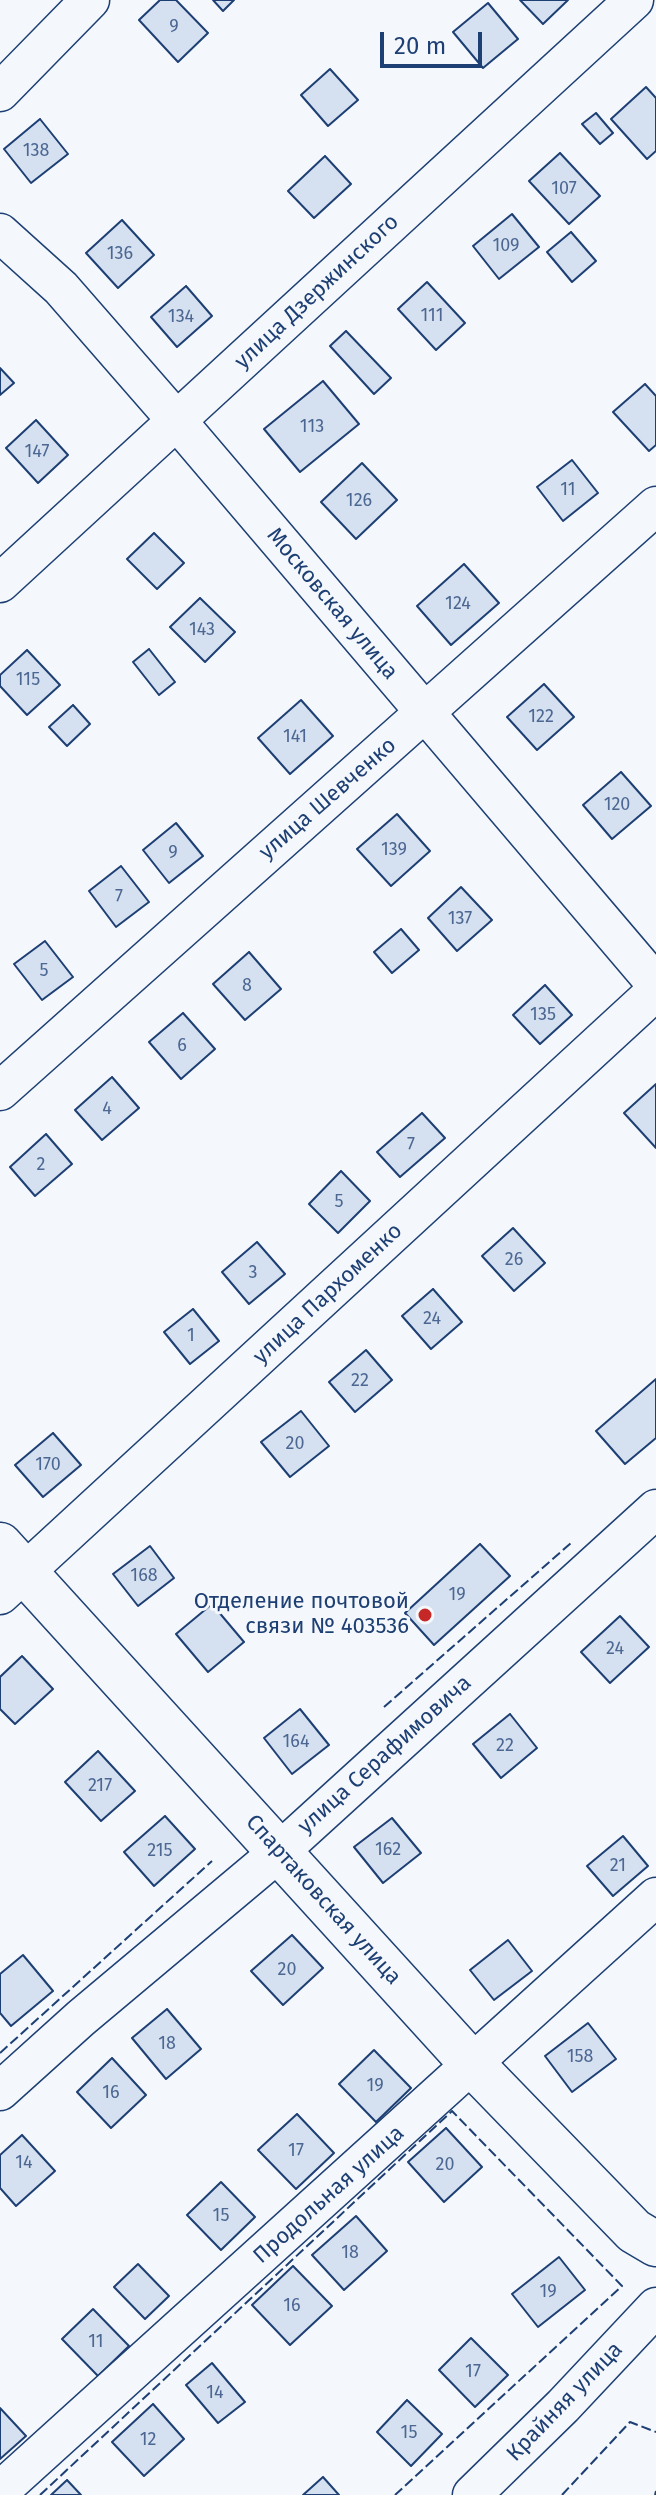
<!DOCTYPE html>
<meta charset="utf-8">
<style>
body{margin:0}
#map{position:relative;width:656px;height:2495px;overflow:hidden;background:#f4f7fb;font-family:"Fira Sans",sans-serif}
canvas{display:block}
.scale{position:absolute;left:380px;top:32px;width:102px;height:36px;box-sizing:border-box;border:4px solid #1d3f73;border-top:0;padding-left:10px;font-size:24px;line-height:28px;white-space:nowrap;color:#1d3f73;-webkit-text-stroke:6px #f4f7fb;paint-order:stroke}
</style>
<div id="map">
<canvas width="656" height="2495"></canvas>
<div class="scale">20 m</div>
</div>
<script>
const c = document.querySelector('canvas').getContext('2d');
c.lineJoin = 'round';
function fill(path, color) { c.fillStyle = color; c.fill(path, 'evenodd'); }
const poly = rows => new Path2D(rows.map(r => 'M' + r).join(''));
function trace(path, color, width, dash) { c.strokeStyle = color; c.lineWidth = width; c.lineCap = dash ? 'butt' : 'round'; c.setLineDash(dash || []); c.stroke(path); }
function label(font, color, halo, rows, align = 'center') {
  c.font = font + ' "Fira Sans",sans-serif'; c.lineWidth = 6; c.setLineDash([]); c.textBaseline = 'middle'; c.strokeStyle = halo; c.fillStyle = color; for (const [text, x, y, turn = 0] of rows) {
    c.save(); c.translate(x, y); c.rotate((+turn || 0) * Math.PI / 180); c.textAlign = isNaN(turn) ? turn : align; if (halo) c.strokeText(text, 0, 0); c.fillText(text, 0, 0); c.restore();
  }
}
const building = poly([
 [160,0,176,0,208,33,178,62,139,20,160,0],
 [213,0,234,0,223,11,213,0],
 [520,0,568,0,543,24,520,0],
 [488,3,518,39,483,68,453,32,488,3],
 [330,69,358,100,328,126,301,95,330,69],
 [646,87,656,98,656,151,647,159,611,119,646,87],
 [596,113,613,133,600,144,582,124,596,113],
 [40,119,68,154,31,183,4,149,40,119],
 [560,153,600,196,569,224,529,181,560,153],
 [325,156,351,184,314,218,288,191,325,156],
 [512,214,539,247,499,279,473,246,512,214],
 [122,220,154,255,118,288,86,253,122,220],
 [571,232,596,261,572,282,547,252,571,232],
 [427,282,465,323,436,350,398,309,427,282],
 [186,286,212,316,177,347,151,317,186,286],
 [346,331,391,378,374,394,330,346,346,331],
 [0,368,14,383,0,395,0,368],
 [323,381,359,424,300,472,264,429,323,381],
 [645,384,656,396,656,445,649,451,613,412,645,384],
 [36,420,68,455,38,483,6,448,36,420],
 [572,460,598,493,563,521,537,487,572,460],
 [362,463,397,500,356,539,321,502,362,463],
 [154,533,184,563,157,589,127,559,154,533],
 [464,564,499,603,451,645,417,606,464,564],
 [200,598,235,632,205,662,170,627,200,598],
 [149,649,175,682,159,695,133,662,149,649],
 [27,650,60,685,27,715,0,686,0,675,27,650],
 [544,684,574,717,537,750,507,717,544,684],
 [301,700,333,736,290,774,258,738,301,700],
 [73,705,90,724,67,746,49,727,73,705],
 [621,772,651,806,612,839,583,805,621,772],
 [397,814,430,851,391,886,357,849,397,814],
 [176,823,203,856,169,883,143,850,176,823],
 [121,866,149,902,116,927,89,891,121,866],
 [461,887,492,920,457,951,428,918,461,887],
 [401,929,419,950,392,973,374,952,401,929],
 [45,941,73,977,42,1000,14,964,45,941],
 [249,952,281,989,245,1020,213,984,249,952],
 [545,985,572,1015,540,1044,513,1015,545,985],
 [183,1013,215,1049,181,1079,149,1042,183,1013],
 [112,1077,139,1108,102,1140,75,1110,112,1077],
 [656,1084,656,1148,624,1113,656,1084],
 [422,1113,445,1138,400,1177,377,1152,422,1113],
 [46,1134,72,1164,35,1196,10,1167,46,1134],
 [341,1171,370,1201,338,1233,309,1204,341,1171],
 [513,1228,545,1263,514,1291,482,1256,513,1228],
 [257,1242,285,1274,249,1304,222,1272,257,1242],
 [433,1289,462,1322,431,1349,402,1316,433,1289],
 [193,1309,219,1341,190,1364,164,1332,193,1309],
 [366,1350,392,1380,355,1412,329,1382,366,1350],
 [656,1379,656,1438,625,1464,596,1431,656,1379],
 [301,1411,329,1446,290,1477,261,1442,301,1411],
 [53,1433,81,1465,43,1497,15,1465,53,1433],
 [480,1544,510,1576,434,1645,405,1613,480,1544],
 [150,1546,174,1578,138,1606,113,1574,150,1546],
 [212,1604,244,1642,208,1672,176,1634,212,1604],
 [620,1616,649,1647,610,1683,581,1652,620,1616],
 [22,1656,53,1689,15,1724,0,1709,0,1677,22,1656],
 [300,1709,329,1745,292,1774,264,1738,300,1709],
 [510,1714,537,1748,501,1778,473,1744,510,1714],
 [98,1751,135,1791,101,1821,65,1782,98,1751],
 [165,1816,195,1849,154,1886,124,1852,165,1816],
 [392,1818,421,1853,383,1883,354,1847,392,1818],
 [623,1836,648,1866,613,1896,587,1866,623,1836],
 [292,1935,323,1968,283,2005,251,1971,292,1935],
 [508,1940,532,1971,494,2000,470,1970,508,1940],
 [23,1955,53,1991,11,2026,0,2013,0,1974,23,1955],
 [167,2009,201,2049,166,2079,132,2038,167,2009],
 [588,2023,616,2059,572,2092,545,2056,588,2023],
 [374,2050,411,2088,376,2122,339,2084,374,2050],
 [112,2058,146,2095,111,2128,77,2092,112,2058],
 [297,2114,334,2153,296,2189,258,2150,297,2114],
 [446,2128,482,2167,444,2202,408,2162,446,2128],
 [22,2135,55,2171,16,2206,0,2188,0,2155,22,2135],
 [221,2182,255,2217,221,2250,187,2215,221,2182],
 [356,2216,387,2251,344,2290,312,2255,356,2216],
 [559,2257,585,2290,538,2327,512,2294,559,2257],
 [138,2264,169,2296,145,2319,114,2287,138,2264],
 [293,2266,332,2306,290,2345,252,2305,293,2266],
 [93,2309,129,2346,98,2376,62,2339,93,2309],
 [471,2338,508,2375,475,2407,439,2370,471,2338],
 [212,2363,245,2402,218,2423,186,2385,212,2363],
 [407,2400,442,2434,411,2466,377,2432,407,2400],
 [153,2404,184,2439,144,2476,112,2442,153,2404],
 [0,2408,26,2436,0,2459,0,2408],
 [323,2477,339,2495,303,2495,323,2477],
 [67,2480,81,2495,51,2495,67,2480]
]);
fill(building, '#d5e0f0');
trace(building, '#1d3f73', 2);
const minor = poly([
 [0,92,90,0],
 [0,233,61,288,177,421,656,984],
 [0,583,634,0],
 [0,1091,656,506],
 [0,1595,656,991],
 [0,2091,81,2018,279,1852,656,1509],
 [0,2491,656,1897],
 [472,2495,563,2406,656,2307]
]);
const major = poly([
 [0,1545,473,2065,634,2231,656,2244]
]);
trace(minor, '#1d3f73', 41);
trace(major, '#1d3f73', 47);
trace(minor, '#f4f7fb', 38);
trace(major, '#f4f7fb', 44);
trace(poly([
 [384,1707,571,1543],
 [0,2053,212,1861],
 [40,2495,452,2111,622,2286,395,2495],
 [562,2495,630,2422,656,2432],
 [655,2495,656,2491]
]), '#1d3f73', 2, [10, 4]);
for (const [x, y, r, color] of [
 [425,1615,8,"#c62828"]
]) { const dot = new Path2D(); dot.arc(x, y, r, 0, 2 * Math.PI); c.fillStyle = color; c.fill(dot); trace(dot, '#f4f7fb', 3); }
label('18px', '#4b6792', null, [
 ["9",174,27],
 ["138",36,151],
 ["107",564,189],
 ["109",506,246],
 ["136",120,254],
 ["111",432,316],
 ["134",181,317],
 ["113",312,427],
 ["147",37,452],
 ["11",568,490],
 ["126",359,501],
 ["124",458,604],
 ["143",202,630],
 ["115",28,680],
 ["122",541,717],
 ["141",295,737],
 ["120",617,805],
 ["139",394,850],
 ["9",173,853],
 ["7",119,897],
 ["137",460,919],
 ["5",44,971],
 ["8",247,986],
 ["135",543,1015],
 ["6",182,1046],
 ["4",107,1109],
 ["7",411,1145],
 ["2",41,1165],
 ["5",339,1202],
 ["26",514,1260],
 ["3",253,1273],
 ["24",432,1319],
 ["1",191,1336],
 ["22",360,1381],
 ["20",295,1444],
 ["170",48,1465],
 ["168",144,1576],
 ["19",457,1595],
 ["24",615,1649],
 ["164",296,1742],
 ["22",505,1746],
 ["217",100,1786],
 ["162",388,1850],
 ["215",160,1851],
 ["21",618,1866],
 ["20",287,1970],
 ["18",167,2044],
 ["158",580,2057],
 ["19",375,2086],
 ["16",111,2093],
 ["17",296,2151],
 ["14",24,2163],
 ["20",445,2165],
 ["15",221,2216],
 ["18",350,2253],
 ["19",548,2292],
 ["16",292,2306],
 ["11",96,2342],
 ["17",473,2372],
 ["14",215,2393],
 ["15",409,2433],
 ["12",148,2440]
]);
label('22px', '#1d3f73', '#f4f7fb', [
 ["улица Дзержинского",317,292,-43],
 ["Московская улица",332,604,50],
 ["улица Шевченко",328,799,-41],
 ["улица Пархоменко",328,1294,-43],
 ["улица Серафимовича",385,1755,-42],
 ["Спартаковская улица",323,1900,48],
 ["Продольная улица",329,2195,-42],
 ["Крайняя улица",565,2402,-46]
]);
label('22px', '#1d3f73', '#f4f7fb', [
 ["Отделение почтовой",409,1602],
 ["связи № 403536",409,1627]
], 'right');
</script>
